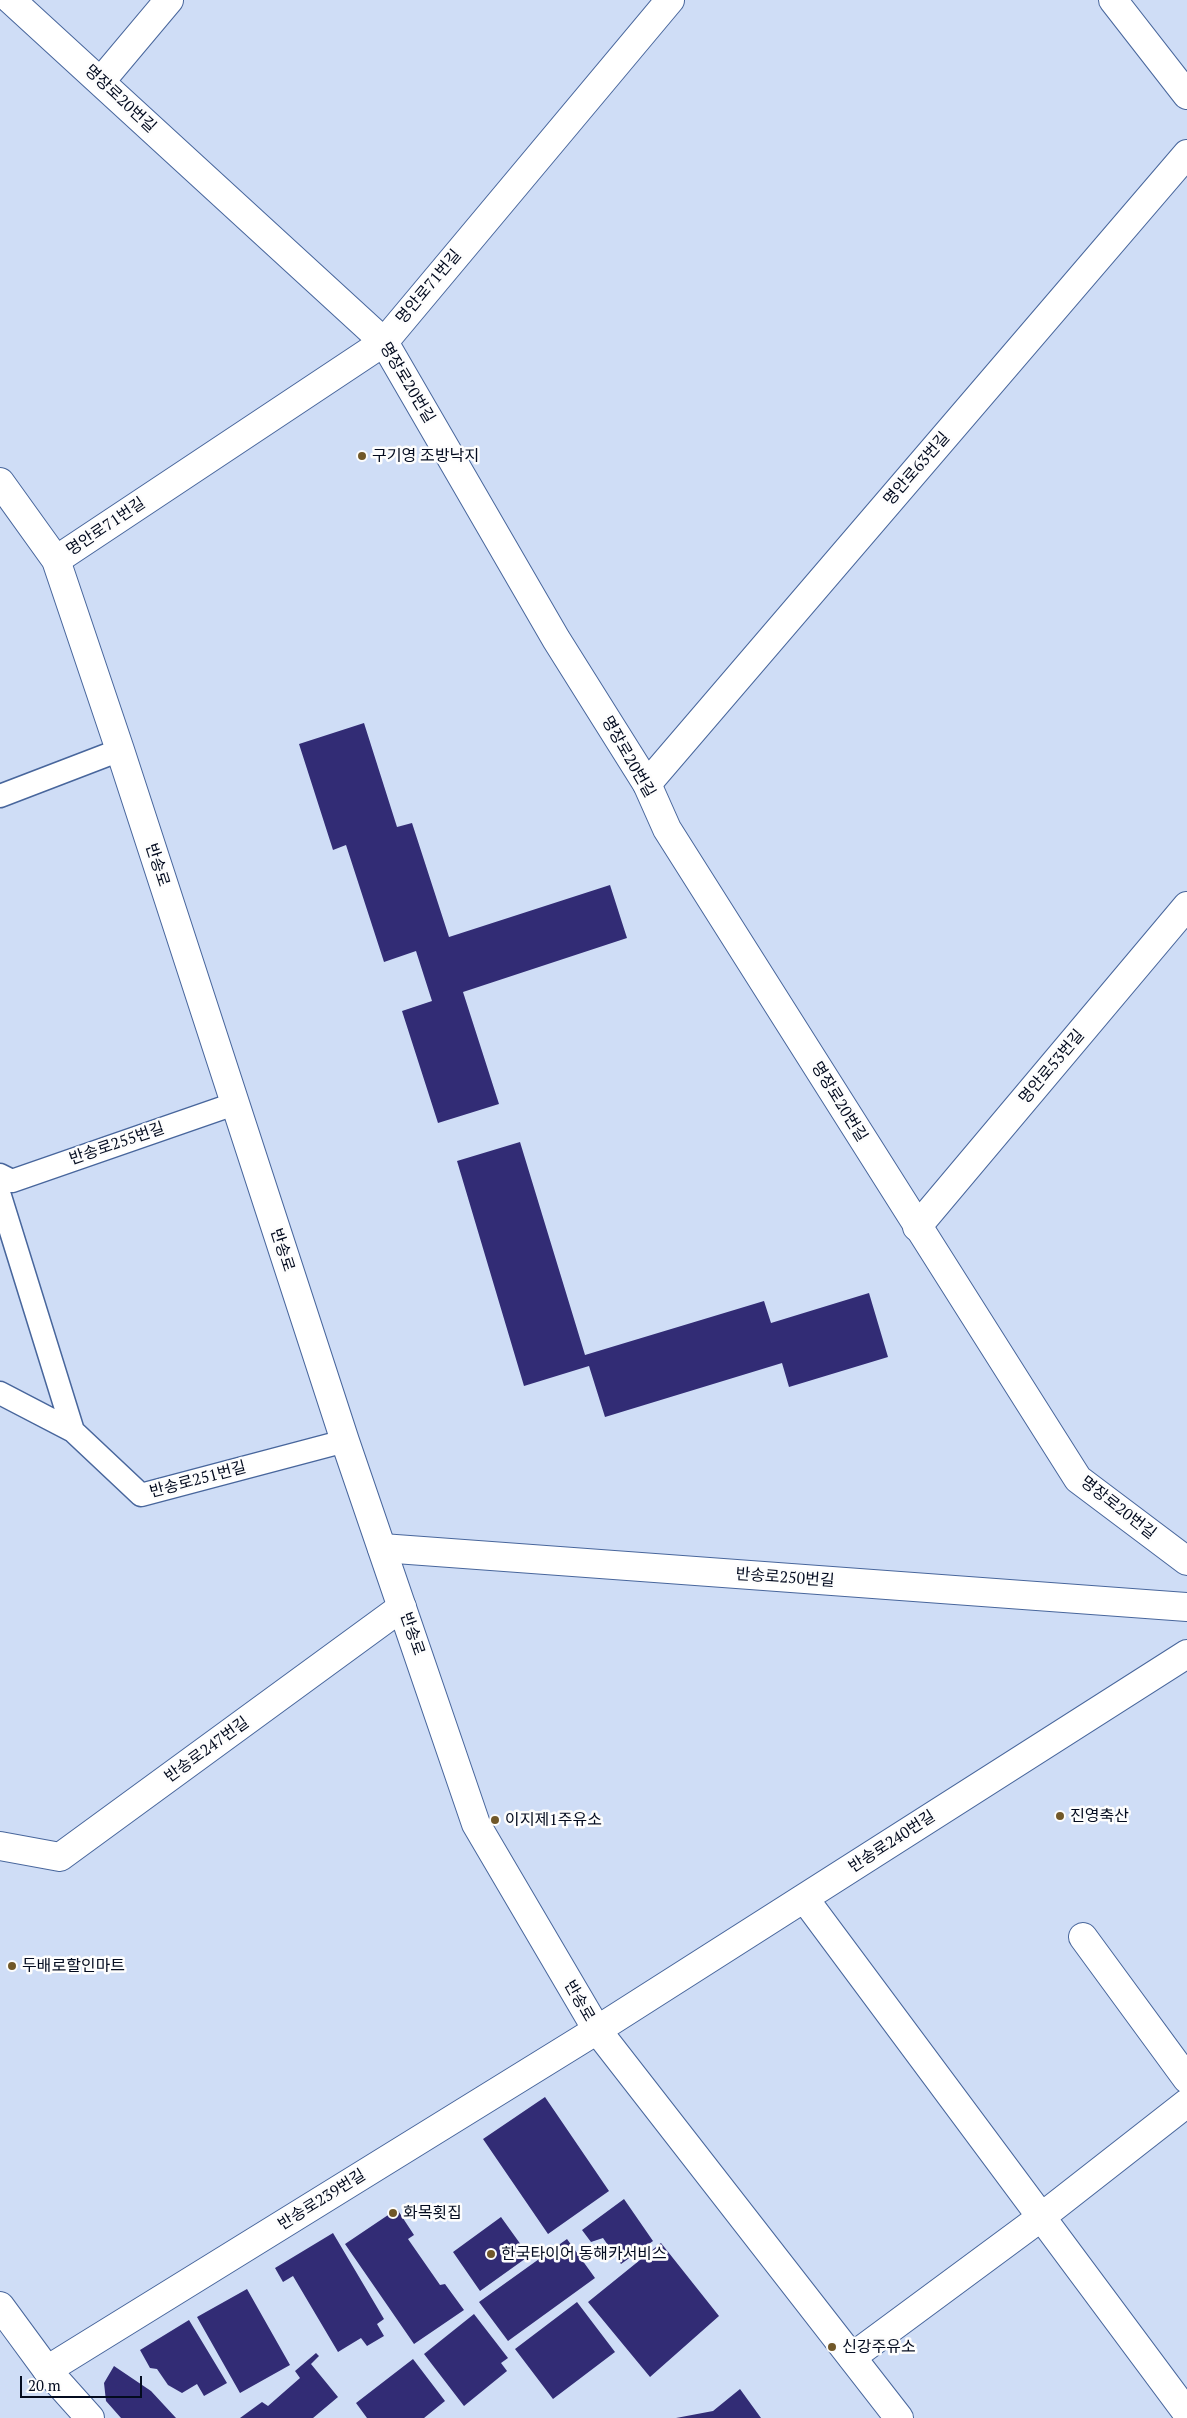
<!DOCTYPE html>
<meta charset="utf-8">
<style>
body{margin:0}
#map{position:relative;width:1187px;height:2418px;overflow:hidden;background:#cfddf6;font-family:"PT Serif",serif}
canvas{display:block}
.scale{position:absolute;left:20px;top:2376px;width:122px;height:22px;box-sizing:border-box;border:2px solid #030b1f;border-top:0;padding-left:6px;font-size:15px;line-height:18px;white-space:nowrap;color:#030b1f;-webkit-text-stroke:4px #fdfdfd;paint-order:stroke}
</style>
<div id="map">
<canvas width="1187" height="2418"></canvas>
<div class="scale">20 m</div>
</div>
<script>
const c = document.querySelector('canvas').getContext('2d');
c.lineJoin = 'round';
function fill(path, color) { c.fillStyle = color; c.fill(path, 'evenodd'); }
const poly = rows => new Path2D(rows.map(r => 'M' + r).join(''));
function trace(path, color, width, dash) { c.strokeStyle = color; c.lineWidth = width; c.lineCap = dash ? 'butt' : 'round'; c.setLineDash(dash || []); c.stroke(path); }
function label(font, color, halo, rows, align = 'center') {
  c.font = font + ' "PT Serif","Noto Sans KR",serif'; c.lineWidth = 5; c.setLineDash([]); c.textBaseline = 'middle'; c.strokeStyle = halo; c.fillStyle = color; for (const [text, x, y, turn = 0] of rows) {
    c.save(); c.translate(x, y); c.rotate((+turn || 0) * Math.PI / 180); c.textAlign = isNaN(turn) ? turn : align; if (halo) c.strokeText(text, 0, 0); c.fillText(text, 0, 0); c.restore();
  }
}
fill(poly([
 [364,723,397,827,412,823,449,937,610,885,627,938,463,992,499,1104,438,1123,402,1011,432,1001,416,951,384,962,346,845,333,850,299,744],
 [520,1142,585,1355,764,1301,771,1323,869,1293,888,1357,789,1387,782,1363,605,1417,589,1366,524,1386,457,1161],
 [545,2097,609,2191,548,2234,483,2139],
 [624,2199,653,2241,621,2264,603,2238,591,2242,582,2230],
 [397,2209,414,2235,408,2239,440,2285,445,2284,464,2310,414,2344,345,2244],
 [501,2217,529,2256,480,2291,453,2252],
 [333,2233,384,2319,377,2324,384,2336,367,2346,361,2338,338,2352,293,2276,283,2282,275,2268],
 [567,2239,595,2278,508,2341,479,2302],
 [661,2243,719,2316,650,2377,588,2302],
 [247,2289,290,2365,240,2393,197,2317],
 [577,2302,615,2352,553,2399,515,2349],
 [474,2314,508,2358,501,2363,507,2371,464,2406,424,2354],
 [189,2320,227,2383,204,2396,197,2384,182,2393,168,2385,157,2369,150,2368,140,2350],
 [316,2353,319,2356,311,2364,338,2397,313,2418,240,2418,262,2402,268,2406,300,2378,295,2371],
 [413,2359,445,2401,424,2418,367,2418,356,2403],
 [114,2366,151,2391,176,2418,121,2418,106,2401,104,2383],
 [740,2389,761,2418,676,2418,713,2411]
]), '#322c75');
const service = poly([
 [0,796,120,750],
 [0,1175,12,1181,234,1104],
 [0,1196,73,1431,141,1495,345,1441],
 [0,1393,73,1431]
]);
const minor = poly([
 [1113,0,1187,95],
 [101,81,169,0],
 [56,560,384,342,670,0],
 [647,784,1187,154],
 [917,1227,1187,906],
 [382,1548,1187,1607],
 [0,1846,60,1857,402,1607],
 [804,1898,1187,2413],
 [1083,1937,1187,2079],
 [852,2357,1040,2218,1187,2103],
 [47,2370,597,2030,1187,1654]
]);
const tertiary = poly([
 [11,0,384,342,556,639,647,784,667,829,1078,1479,1187,1561],
 [0,2306,47,2370,90,2418]
]);
const primary = poly([
 [0,482,56,560,120,750,345,1441,476,1824,597,2030,899,2418]
]);
trace(service, '#48669c', 25);
trace(minor, '#48669c', 30);
trace(tertiary, '#48669c', 30);
trace(primary, '#48669c', 30);
trace(service, '#fff', 22);
trace(minor, '#fff', 28);
trace(tertiary, '#fff', 28);
trace(primary, '#fff', 28);
for (const [x, y, r, color] of [
 [362,456,5,"#715829"],
 [1060,1816,5,"#715829"],
 [495,1820,5,"#715829"],
 [12,1966,5,"#715829"],
 [393,2213,5,"#715829"],
 [491,2254,5,"#715829"],
 [832,2347,5,"#715829"]
]) { const dot = new Path2D(); dot.arc(x, y, r, 0, 2 * Math.PI); c.fillStyle = color; c.fill(dot); trace(dot, '#fdfdfd', 2); }
label('16px', '#030b1f', '#fdfdfd', [
 ["명장로20번길",120,99,43],
 ["명안로71번길",429,287,-50],
 ["명장로20번길",407,383,59],
 ["명안로63번길",917,469,-49],
 ["명안로71번길",106,527,-34],
 ["명장로20번길",628,757,60],
 ["반송로",157,865,72],
 ["명안로53번길",1052,1067,-50],
 ["명장로20번길",839,1102,58],
 ["반송로255번길",117,1144,-19],
 ["반송로",282,1250,72],
 ["반송로251번길",198,1480,-15],
 ["명장로20번길",1118,1508,38],
 ["반송로250번길",785,1578,4],
 ["반송로",412,1634,71],
 ["반송로247번길",207,1750,-36],
 ["반송로240번길",892,1842,-33],
 ["반송로",579,2001,60],
 ["반송로239번길",322,2200,-32]
]);
label('16px', '#030b1f', '#fdfdfd', [
 ["구기영 조방낙지",372,456],
 ["진영축산",1070,1816],
 ["이지제1주유소",505,1820],
 ["두배로할인마트",22,1966],
 ["화목횟집",403,2213],
 ["한국타이어 동해카서비스",501,2254],
 ["신강주유소",842,2347]
], 'left');
</script>
